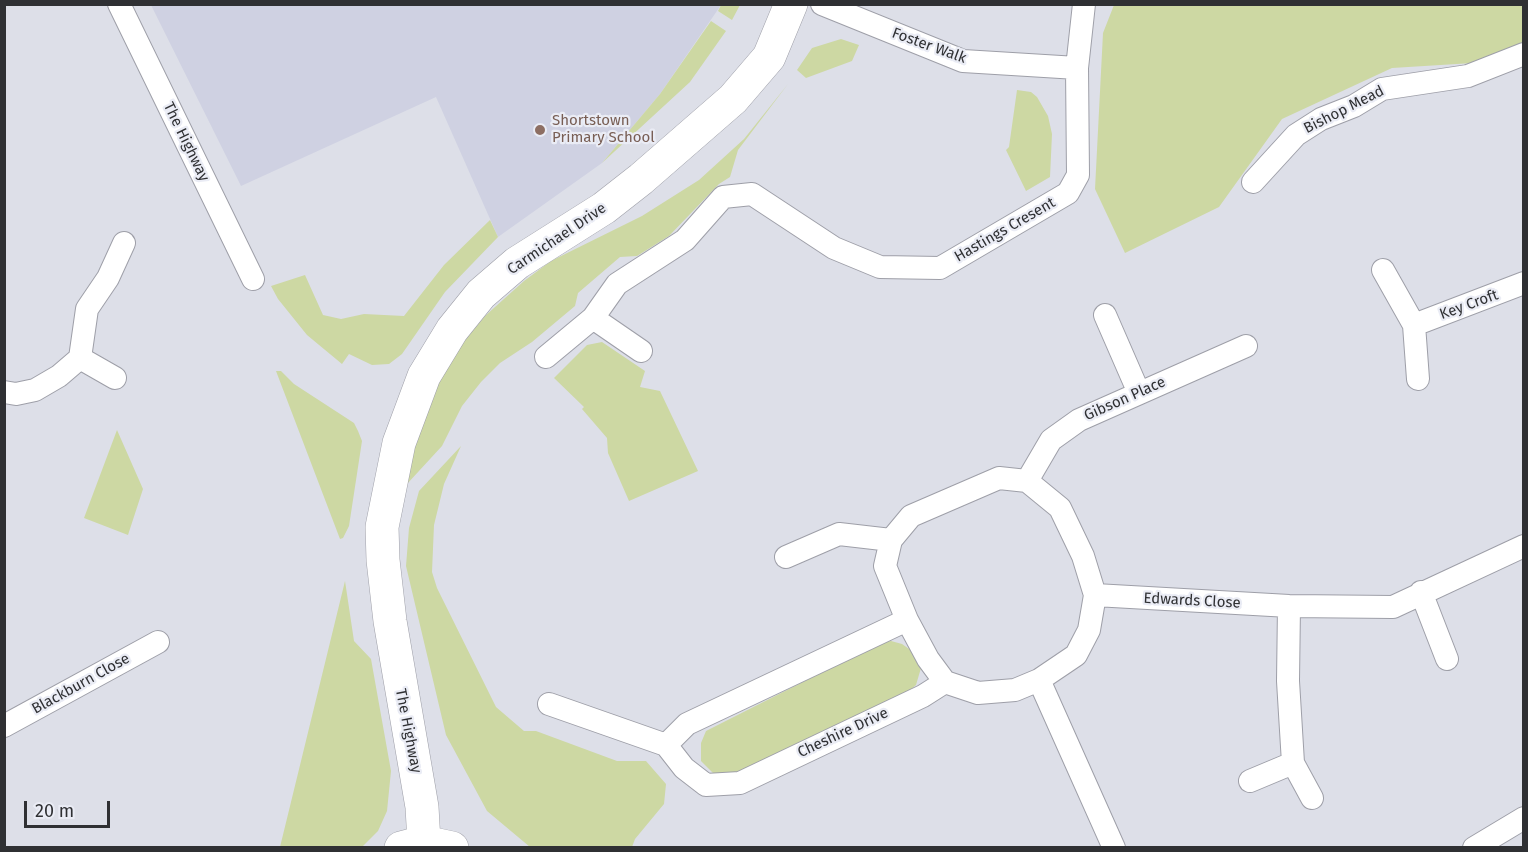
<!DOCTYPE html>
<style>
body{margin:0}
#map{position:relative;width:1528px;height:852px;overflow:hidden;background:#dddfe8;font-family:"Fira Sans",sans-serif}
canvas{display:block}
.frame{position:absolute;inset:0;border:6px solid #2f3033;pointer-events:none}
.scale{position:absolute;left:24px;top:801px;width:86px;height:27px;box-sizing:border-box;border:3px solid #2f3033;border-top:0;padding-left:8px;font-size:18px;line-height:21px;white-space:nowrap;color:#2f3033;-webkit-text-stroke:4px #eaecf5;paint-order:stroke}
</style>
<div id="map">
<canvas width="1528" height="852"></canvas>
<div class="frame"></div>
<div class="scale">20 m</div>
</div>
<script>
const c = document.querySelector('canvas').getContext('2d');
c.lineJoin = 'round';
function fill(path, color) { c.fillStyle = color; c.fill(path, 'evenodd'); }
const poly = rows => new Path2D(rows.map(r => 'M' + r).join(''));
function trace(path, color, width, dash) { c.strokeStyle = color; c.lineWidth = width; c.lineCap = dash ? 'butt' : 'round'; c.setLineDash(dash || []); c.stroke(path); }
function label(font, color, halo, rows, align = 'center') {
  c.font = font + ' "Fira Sans",sans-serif'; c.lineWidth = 4.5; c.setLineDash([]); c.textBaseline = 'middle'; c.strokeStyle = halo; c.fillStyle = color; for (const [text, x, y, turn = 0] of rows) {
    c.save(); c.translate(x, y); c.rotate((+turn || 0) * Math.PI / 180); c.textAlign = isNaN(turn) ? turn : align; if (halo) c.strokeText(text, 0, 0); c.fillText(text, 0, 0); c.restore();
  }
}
fill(poly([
 [151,5,721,5,660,94,602,163,498,237,436,97,241,186]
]), '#cfd1e2');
fill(poly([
 [721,5,740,5,732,20,718,11],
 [1114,5,1523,5,1523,42,1473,63,1392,68,1282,119,1219,207,1125,253,1095,189,1103,33],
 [711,21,726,31,690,82,602,163,660,94],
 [841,39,859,45,852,61,806,78,797,70,812,48],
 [788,84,738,150,730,177,719,184,669,236,637,256,620,257,578,293,575,306,532,342,500,363,481,382,462,406,442,446,407,484,408,448,451,357,485,316,524,281,551,261,642,216,699,180,744,139],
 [1017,90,1031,92,1037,97,1048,116,1052,134,1050,177,1026,191,1006,150,1009,147],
 [490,220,498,237,445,292,402,354,389,364,372,365,349,354,342,364,307,335,278,299,271,286,305,275,323,315,341,319,364,314,404,316,444,265],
 [602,342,645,371,640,387,660,391,698,471,629,501,608,453,607,438,582,409,584,407,554,378,587,345],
 [276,371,281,371,294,384,354,423,358,431,362,441,349,526,343,538,340,539],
 [117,430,143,489,128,535,84,518],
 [461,446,444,484,434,525,432,572,437,588,496,707,524,731,536,731,617,761,646,761,666,784,664,804,635,839,632,847,530,847,487,811,446,735,406,566,409,528,419,491],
 [345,581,354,641,371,659,391,771,387,811,378,831,362,847,280,847],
 [891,641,902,644,912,651,921,668,916,685,908,692,727,777,713,773,701,761,701,743,706,731,880,643]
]), '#cdd8a3');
const street = poly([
 [119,4,253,279],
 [822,4,963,61,1077,68],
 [1253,182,1296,135,1321,119,1354,106,1382,89,1468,76,1524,54],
 [1383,270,1414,325,1418,379],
 [1105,315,1139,393],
 [593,318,641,351],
 [1414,325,1524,283],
 [546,357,593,318,617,284,685,240,723,197,752,194,834,248,880,267,940,268,1068,193,1078,175,1077,68,1084,4],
 [80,358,115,378],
 [4,392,16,394,35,390,59,376,80,358,87,309,108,278,124,243],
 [1027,481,1051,440,1079,420,1246,346],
 [786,557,839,534,891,540],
 [1421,592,1447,659],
 [1095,595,1289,606,1393,607,1524,546],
 [1289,606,1288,681,1293,763,1312,798],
 [945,682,928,659,907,620,885,566,891,540,911,516,999,478,1027,481,1060,508,1083,556,1095,595,1089,630,1076,655,1039,680,1114,848],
 [549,704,666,745,684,768,706,785,740,783,923,696,945,682,978,693,1015,690,1039,680],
 [4,726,158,642],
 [666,745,687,724,907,620],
 [1250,781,1293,763],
 [1474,848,1524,818]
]);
const primary = poly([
 [424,842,422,807,390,621,383,560,382,527,399,443,424,376,452,330,481,294,517,263,604,208,641,179,733,99,769,57,791,4],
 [401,848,424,842,452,848]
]);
trace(street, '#9e9fa8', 24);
trace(primary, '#9e9fa8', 34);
trace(street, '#fff', 22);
trace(primary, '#fff', 33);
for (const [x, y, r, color] of [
 [540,130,6,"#8d6e63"]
]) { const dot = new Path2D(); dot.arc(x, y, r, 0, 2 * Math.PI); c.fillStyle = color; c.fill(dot); trace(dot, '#eaecf5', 2); }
label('15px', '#2f3033', '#eaecf5', [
 ["Foster Walk",929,46,20],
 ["Bishop Mead",1344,110,-27],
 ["The Highway",186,142,64],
 ["Hastings Cresent",1005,230,-30],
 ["Carmichael Drive",557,239,-34],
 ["Key Croft",1469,305,-20],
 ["Gibson Place",1125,399,-24],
 ["Edwards Close",1192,601,3],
 ["Blackburn Close",81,684,-29],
 ["The Highway",408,731,79],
 ["Cheshire Drive",843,733,-25]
]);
label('15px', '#785e54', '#eaecf5', [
 ["Shortstown",552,121],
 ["Primary School",552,138]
], 'left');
</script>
